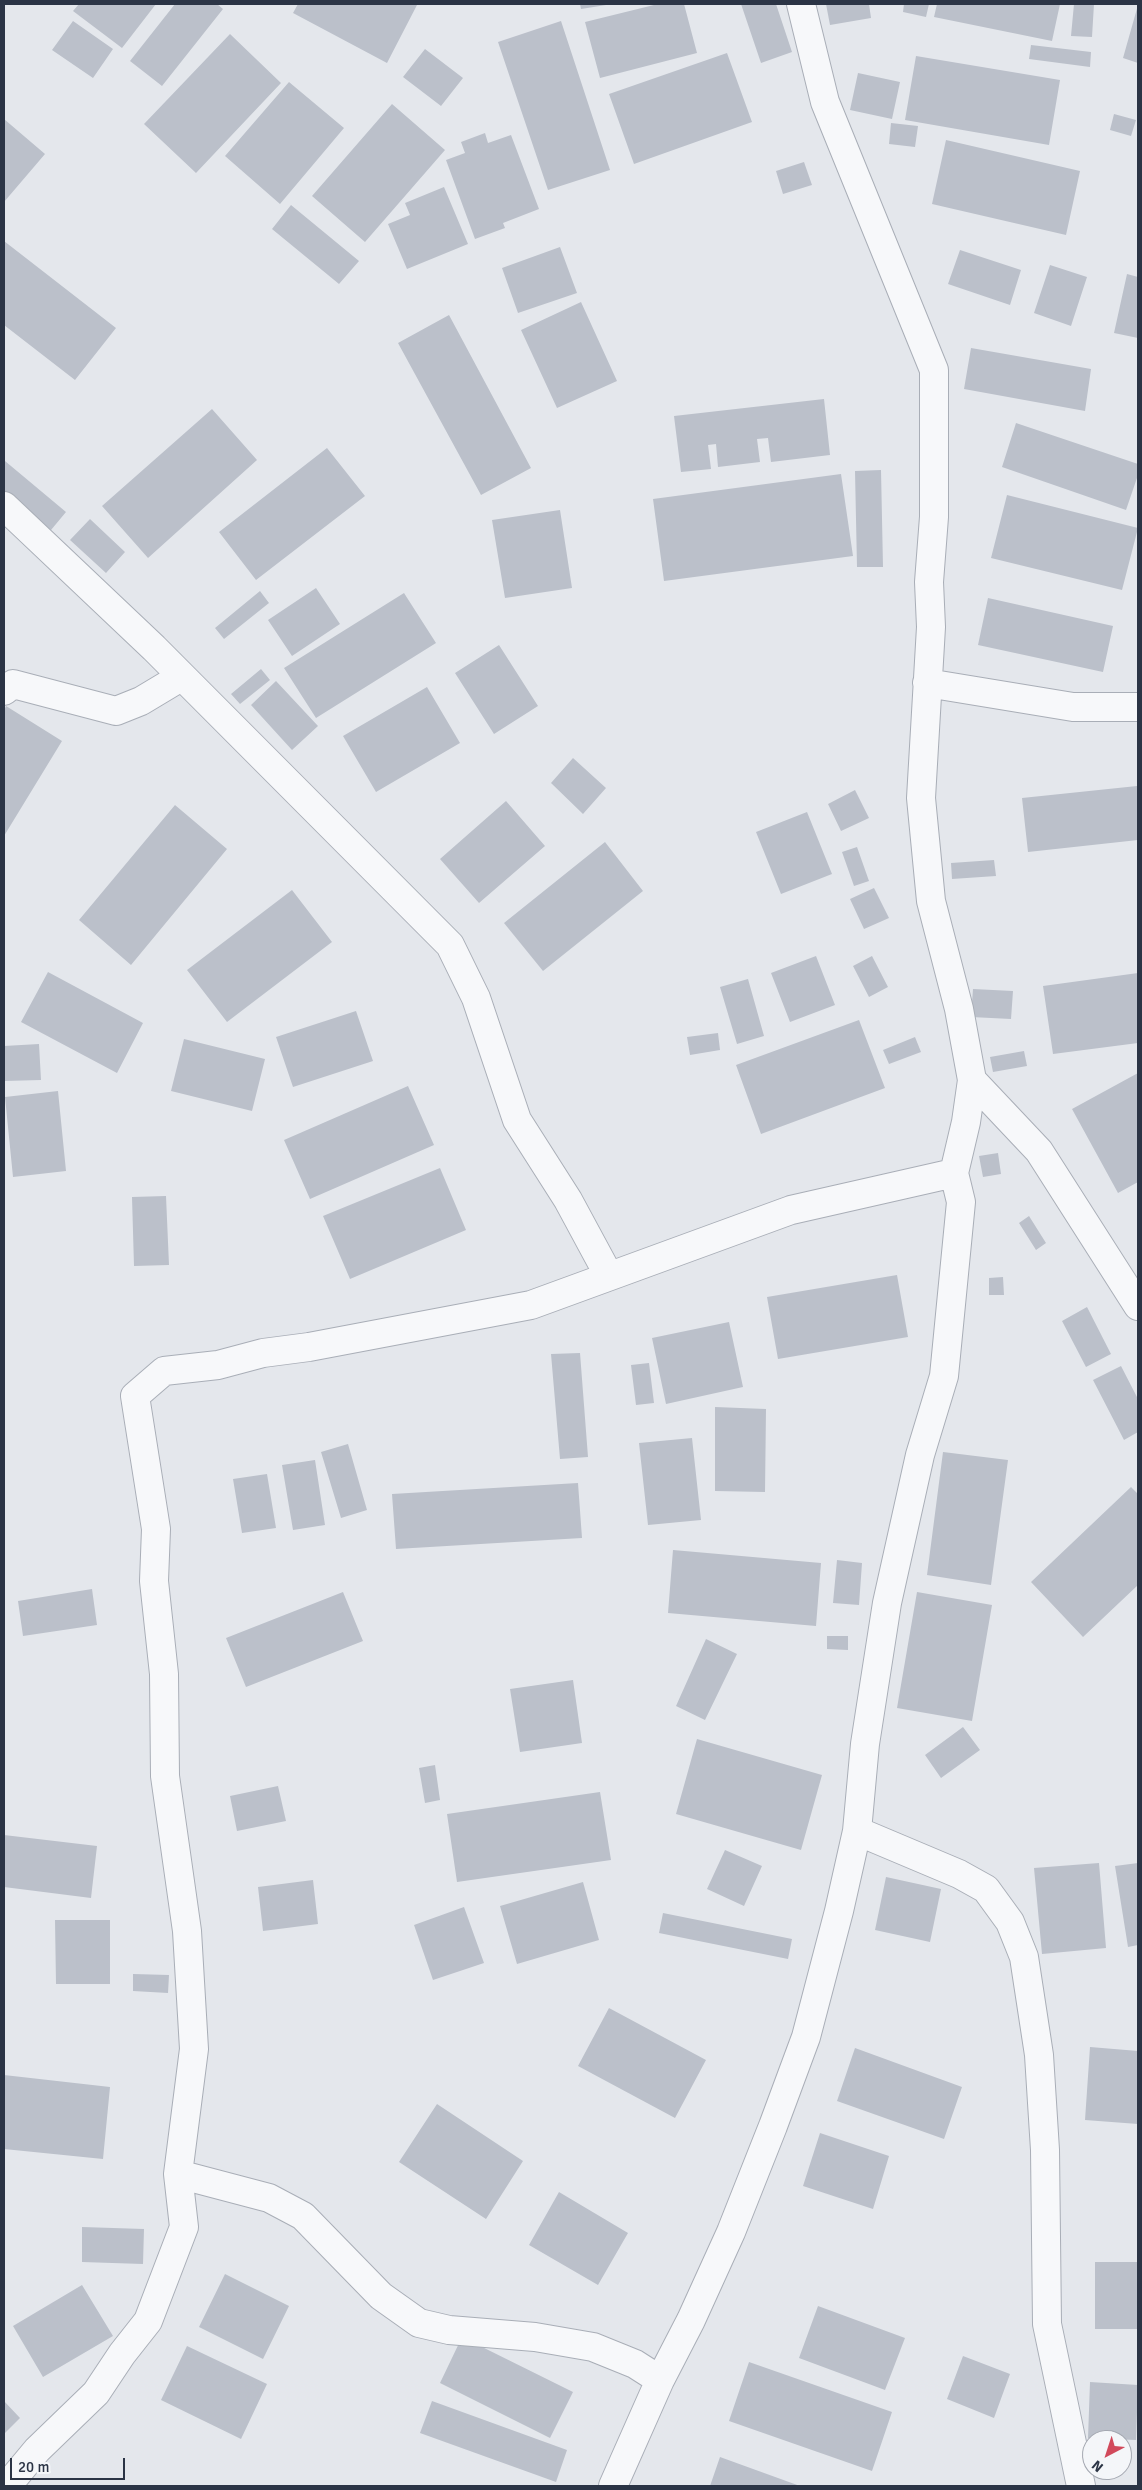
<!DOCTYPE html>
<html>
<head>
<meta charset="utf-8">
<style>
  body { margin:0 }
  #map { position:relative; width:1142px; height:2490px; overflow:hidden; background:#e4e7ec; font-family:Signika,sans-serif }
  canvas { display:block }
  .frame { position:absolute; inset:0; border:5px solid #2b3445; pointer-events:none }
  .north { position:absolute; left:1082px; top:2430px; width:50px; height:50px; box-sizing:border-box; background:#f4f6f9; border:1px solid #a4a8b1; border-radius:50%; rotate:220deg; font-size:14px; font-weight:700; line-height:20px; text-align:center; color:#2b3445 }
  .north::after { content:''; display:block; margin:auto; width:18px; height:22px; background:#d1495b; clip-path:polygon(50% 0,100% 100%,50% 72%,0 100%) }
  .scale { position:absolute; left:10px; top:2458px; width:115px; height:22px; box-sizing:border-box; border:2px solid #2b3445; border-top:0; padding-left:6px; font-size:15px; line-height:18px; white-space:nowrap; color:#2b3445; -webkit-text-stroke:4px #f4f6f9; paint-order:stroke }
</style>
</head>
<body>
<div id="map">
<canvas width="1142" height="2490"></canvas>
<div class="frame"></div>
<div class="north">N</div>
<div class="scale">20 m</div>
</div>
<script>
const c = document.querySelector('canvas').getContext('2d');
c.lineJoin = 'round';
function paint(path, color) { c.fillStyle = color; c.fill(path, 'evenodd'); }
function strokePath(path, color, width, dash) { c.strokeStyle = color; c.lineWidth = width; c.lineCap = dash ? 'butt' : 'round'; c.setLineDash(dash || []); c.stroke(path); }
const building = new Path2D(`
  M79,4H156L122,48L73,11Z
  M175,4H217L223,9L162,86L130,61Z
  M298,4H415L417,5L387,63L293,13Z
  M580,4H606V5L581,9Z
  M658,4H684L697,53L600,78L585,22Z
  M741,4H776L792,52L761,63Z
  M826,4H869L871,18L830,25Z
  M904,4H929L926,17L903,12Z
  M937,4H1060L1052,41L934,17Z
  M1074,4H1094L1092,37L1071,36Z
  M1138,5V63L1123,58Z
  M73,21L113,49L93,78L52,50Z
  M561,21L610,170L548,190L498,42Z
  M230,34L281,83L196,173L144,124Z
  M1031,45L1091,52L1090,67L1029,59Z
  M425,49L463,78L441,106L403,77Z
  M727,53L752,122L634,164L609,94Z
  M916,56L1060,80L1049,145L905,120Z
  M858,73L900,82L892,119L850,110Z
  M289,82L344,128L280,204L225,156Z
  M392,104L445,150L365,242L312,196Z
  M1114,114L1136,120L1131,136L1110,130Z
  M4,119L45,154L4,202Z
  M891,123L918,126L915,147L889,144Z
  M485,133L488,143L511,135L539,209L503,223L505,228L475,239L446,160L465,153L461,142Z
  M946,140L1080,171L1066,235L932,204Z
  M804,162L812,185L783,194L776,171Z
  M444,187L468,244L407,269L388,224L410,215L405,203Z
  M291,205L359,261L339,284L272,229Z
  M4,241L116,328L75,380L4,325Z
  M560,247L577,293L518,313L502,268Z
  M960,250L1021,270L1010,305L948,284Z
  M1050,265L1087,277L1071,326L1034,313Z
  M1127,274L1138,277V338L1114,333Z
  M581,302L617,381L557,408L521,330Z
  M449,315L531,468L481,495L398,343Z
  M971,348L1091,369L1085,411L964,389Z
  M824,399L830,455L771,462L768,438L757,439L760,462L718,467L716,444L708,445L711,469L681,472L674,416Z
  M212,409L257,460L148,558L102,506Z
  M1016,423L1138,464V475L1126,510L1002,467Z
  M327,448L365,496L256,580L219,532Z
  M5,461L66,512L51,530L4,491Z
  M881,470L883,567H857L855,471Z
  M841,474L853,556L664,581L653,499Z
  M1007,495L1138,528L1122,590L991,558Z
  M560,510L572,588L505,598L492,520Z
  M90,519L125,552L106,573L70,540Z
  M316,588L340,624L292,656L268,620Z
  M260,591L269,603L224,639L215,628Z
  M404,593L436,643L316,718L284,668Z
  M988,598L1113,626L1103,672L978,645Z
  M499,645L538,706L494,734L455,673Z
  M261,669L270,680L240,704L231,694Z
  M276,681L318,726L292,750L251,705Z
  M427,687L460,743L376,792L343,736Z
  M6,706L62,741L4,836V711Z
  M573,758L606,788L583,814L551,783Z
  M1137,786L1138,840L1028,852L1022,798Z
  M855,790L869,818L841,831L828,804Z
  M506,801L545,846L479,903L440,859Z
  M175,805L227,849L131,965L79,920Z
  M807,812L832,874L781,894L756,832Z
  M605,842L643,891L543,971L504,923Z
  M857,847L869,881L854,886L842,852Z
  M994,860L996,876L952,879L951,863Z
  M874,888L889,918L864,929L850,899Z
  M292,890L332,942L227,1022L187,970Z
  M816,956L835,1005L790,1022L771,973Z
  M872,956L888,987L869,997L853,966Z
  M48,972L143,1023L117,1073L21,1022Z
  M1138,973V1043L1053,1054L1043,986Z
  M748,979L764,1036L737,1044L720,987Z
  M973,989L1013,991L1011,1019L971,1017Z
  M356,1011L373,1061L293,1087L276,1037Z
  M859,1020L885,1088L761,1134L736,1065Z
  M718,1033L720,1050L690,1055L687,1037Z
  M915,1037L921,1052L889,1064L883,1050Z
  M184,1039L265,1059L252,1111L171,1091Z
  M39,1044L41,1080L4,1081V1046Z
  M1024,1051L1027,1066L993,1072L990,1057Z
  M1138,1073V1182L1118,1193L1072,1109Z
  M408,1086L434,1145L310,1199L284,1140Z
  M58,1091L66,1171L13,1177L5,1097Z
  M998,1153L1001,1174L983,1177L979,1156Z
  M440,1168L466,1230L350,1279L323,1216Z
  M166,1196L169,1265L134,1266L132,1197Z
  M1029,1216L1046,1243L1036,1250L1019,1223Z
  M897,1275L908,1337L778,1359L767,1297Z
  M1003,1277L1004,1295H989V1278Z
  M1087,1307L1111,1354L1086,1367L1062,1321Z
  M729,1322L743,1387L666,1404L652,1338Z
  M580,1353L588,1457L560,1459L551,1354Z
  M649,1363L654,1403L636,1405L631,1365Z
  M1121,1366L1138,1399V1432L1124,1440L1093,1380Z
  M715,1407L766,1409L765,1492L715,1491Z
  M692,1438L701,1520L648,1525L639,1443Z
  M348,1444L367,1510L341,1518L321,1452Z
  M943,1452L1008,1460L991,1585L927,1575Z
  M315,1460L325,1525L293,1530L282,1465Z
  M267,1474L276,1528L242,1533L233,1479Z
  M578,1483L582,1538L396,1549L392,1494Z
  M1131,1487L1138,1494V1585L1083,1637L1031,1582Z
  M673,1550L821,1563L816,1626L668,1613Z
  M837,1560L862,1563L859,1605L833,1603Z
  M92,1589L97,1625L23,1636L18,1601Z
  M343,1592L363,1641L246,1687L226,1638Z
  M917,1592L992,1605L972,1721L897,1708Z
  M827,1636H848V1650L827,1649Z
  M706,1639L737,1654L705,1720L676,1706Z
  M573,1680L582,1743L520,1752L510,1689Z
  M963,1727L980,1750L941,1778L925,1755Z
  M697,1739L822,1775L801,1850L676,1814Z
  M435,1765L440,1800L425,1803L419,1768Z
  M278,1786L286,1821L237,1831L230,1796Z
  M600,1792L611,1860L457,1882L447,1814Z
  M4,1835L97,1846L91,1898L4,1887Z
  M725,1850L762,1866L744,1906L707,1889Z
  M1099,1863L1106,1948L1042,1954L1034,1868Z
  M1138,1863V1945L1128,1947L1115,1866Z
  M886,1877L941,1889L930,1942L875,1930Z
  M313,1880L318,1924L263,1931L258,1887Z
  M583,1882L599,1940L517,1964L500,1906Z
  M464,1907L484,1963L433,1980L414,1925Z
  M663,1913L792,1939L788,1959L659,1933Z
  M55,1920H110V1984H56Z
  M133,1974L169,1975L168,1993L133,1991Z
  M609,2008L706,2060L675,2118L578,2066Z
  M1090,2047L1138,2051V2124L1085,2120Z
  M855,2048L962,2087L944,2139L837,2101Z
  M4,2075L110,2087L103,2159L4,2149Z
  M437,2104L523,2161L486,2219L399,2162Z
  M820,2133L889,2156L873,2209L803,2186Z
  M559,2192L628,2233L598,2285L529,2245Z
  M82,2227L144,2229L143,2264L82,2262Z
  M1095,2262H1138V2329H1095Z
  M225,2274L289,2306L263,2359L199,2327Z
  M82,2285L113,2336L43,2377L13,2326Z
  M818,2306L905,2338L885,2390L799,2358Z
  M462,2337L573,2392L550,2438L440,2383Z
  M187,2346L267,2384L241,2439L161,2400Z
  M963,2356L1010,2374L994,2418L947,2399Z
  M749,2362L892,2412L872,2471L729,2421Z
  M1090,2382L1138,2385L1136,2440L1088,2438Z
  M4,2401L20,2418L4,2434Z
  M432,2401L567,2450L556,2482L420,2433Z
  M720,2457L800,2486H710Z`);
const minor = new Path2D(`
  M4,506L154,648L450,945L476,998L517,1120L568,1200L609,1276
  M927,683L1073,707H1138
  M4,691L13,684L116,711L141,701L181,677
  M972,1080L1039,1151L1138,1306
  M857,1831L959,1874L986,1889L1010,1922L1024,1957L1039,2055L1045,2150L1047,2324L1081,2486
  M178,2174L269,2198L303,2216L381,2296L419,2323L449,2330L535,2337L593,2347L635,2364L660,2380
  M7,2486L37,2450L96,2393L122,2354L148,2321L184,2227L178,2174L194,2049L187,1931L165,1776L164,1674L154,1581L156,1529L135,1396L164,1371L218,1365L263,1353L309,1347L531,1305L791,1210L954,1173
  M613,2486L660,2380L691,2320L731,2232L773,2126L806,2037L839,1911L857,1831L865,1744L887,1603L920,1455L944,1376L961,1202L954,1173L966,1122L972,1080L959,1009L931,901L921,798L931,627L929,582L934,517V370L825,102L801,4`);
paint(building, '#bbc0ca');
strokePath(minor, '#a9aeb7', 30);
strokePath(minor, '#f7f8fa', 28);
</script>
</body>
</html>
